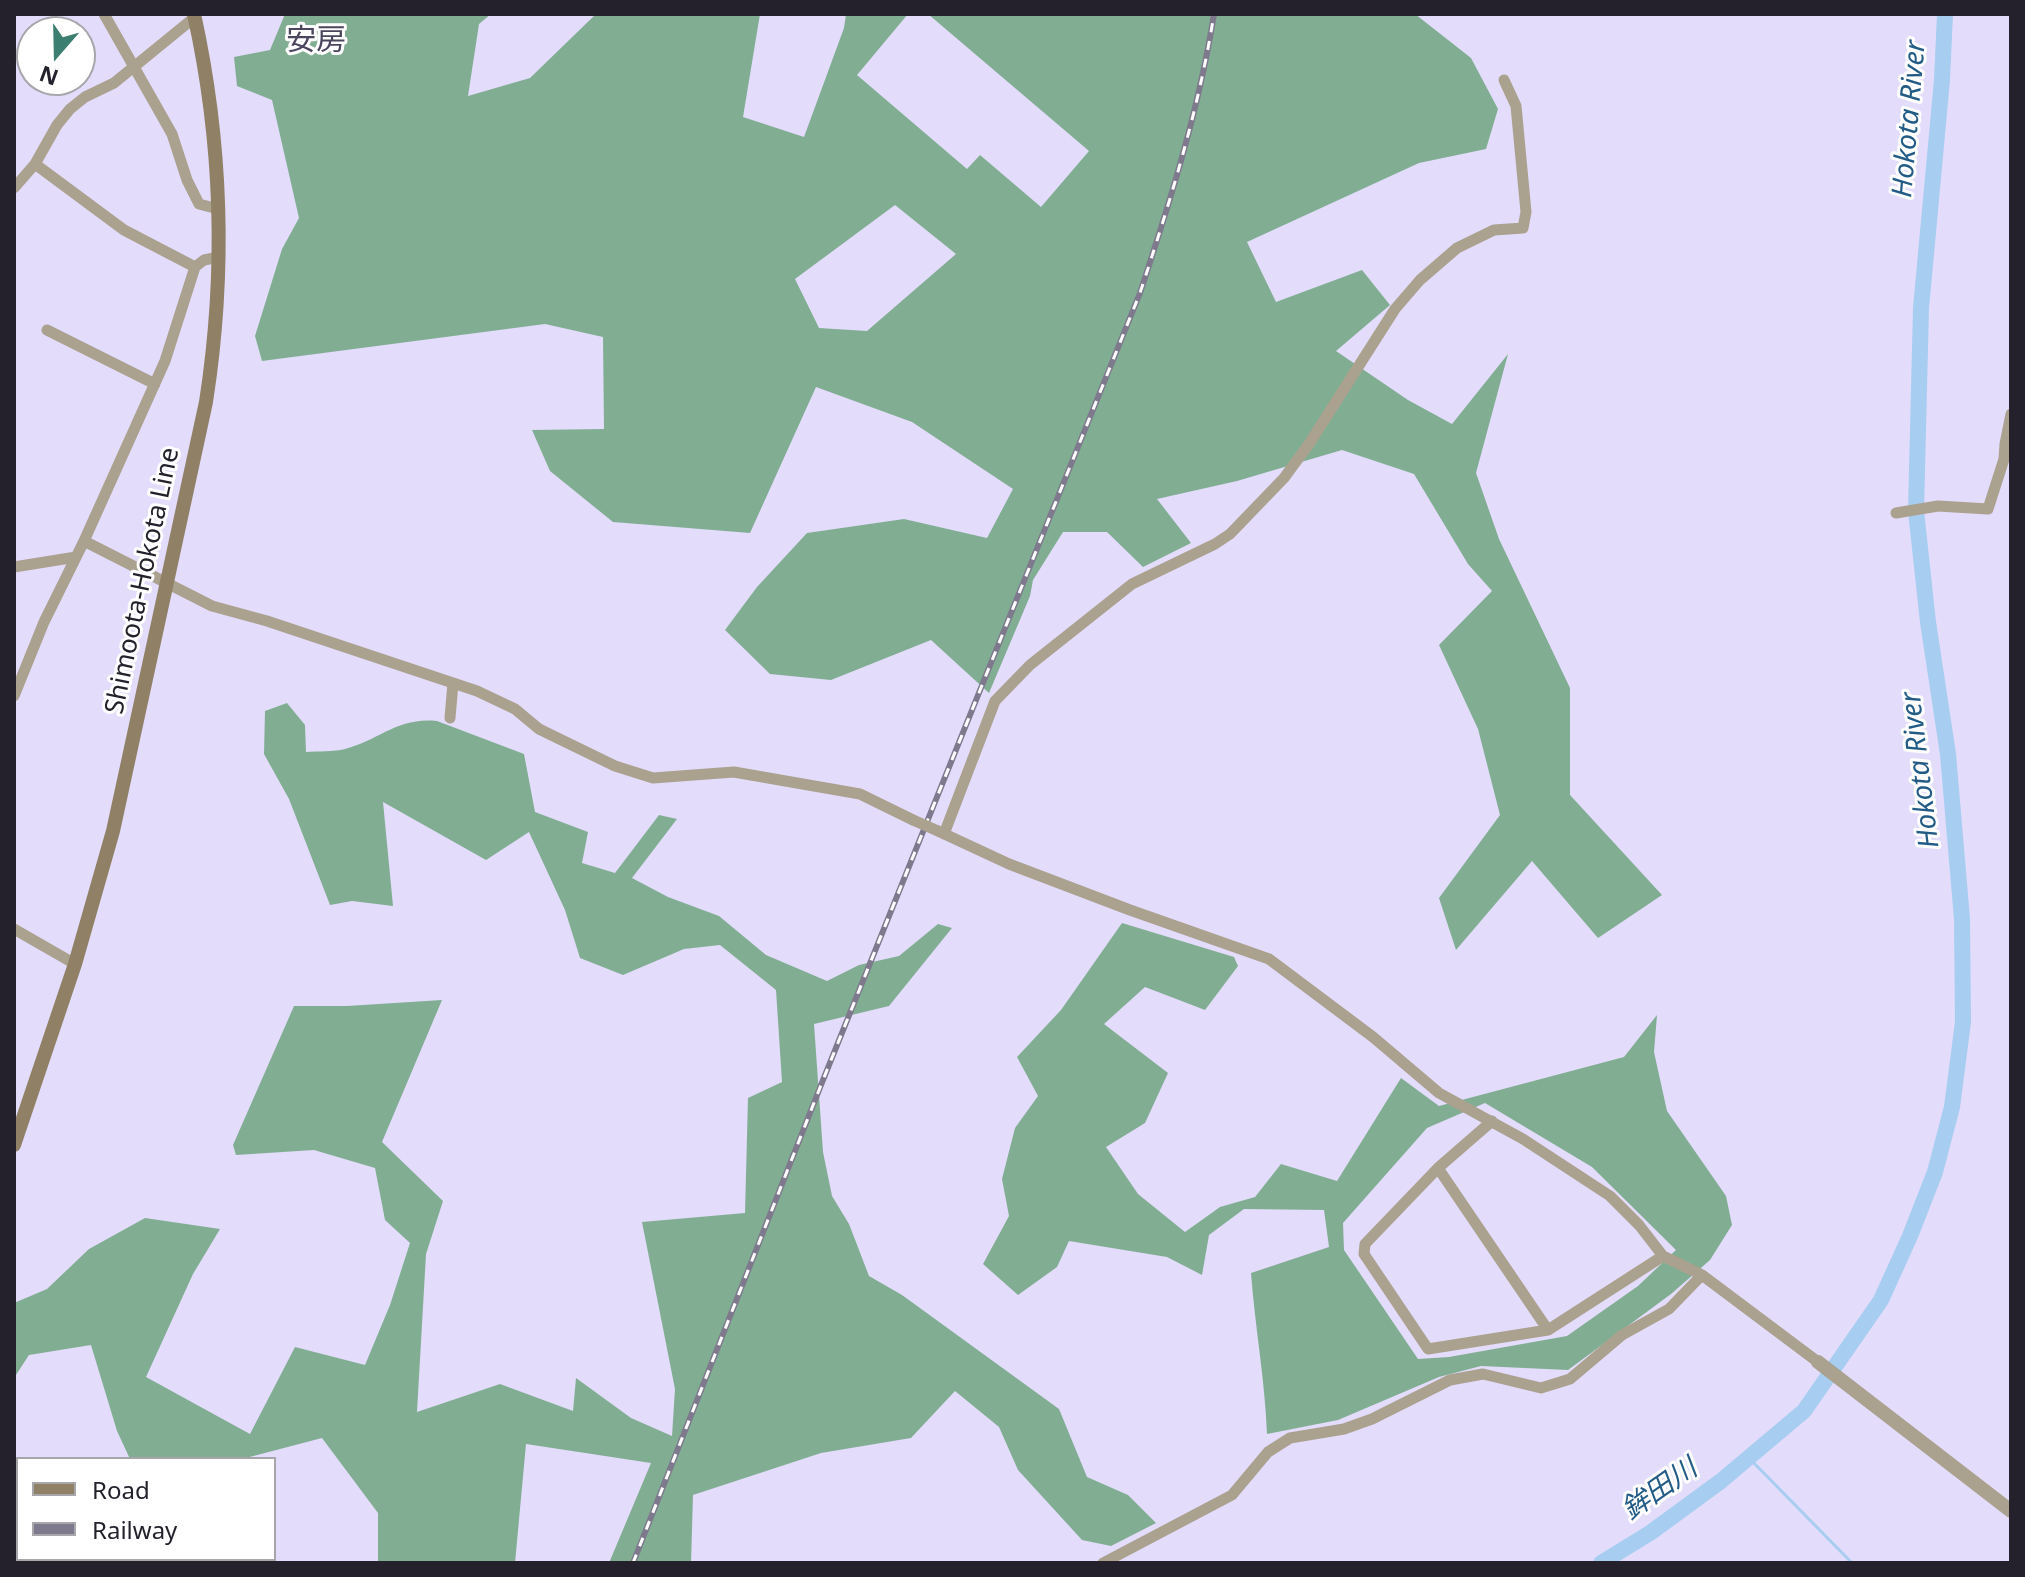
<!DOCTYPE html>
<html>
<head>
<meta charset="utf-8">
<style>
  body { margin:0 }
  #map { position:relative; width:2025px; height:1577px; overflow:hidden; background:#e3dcfb; font-family:"Noto Sans",sans-serif }
  canvas { display:block }
  .frame { position:absolute; inset:0; border:16px solid #24212c; pointer-events:none }
  .legend { position:absolute; left:16px; top:1457px; width:260px; height:104px; box-sizing:border-box; background:#fff; border:2px solid #a7a6ab; margin:0; padding:10px 14px; list-style:none; font-size:24px; color:#24212c }
  .legend li { display:flex; align-items:center; gap:16px; height:40px }
  .legend b { width:40px; border:2px solid #a7a6ab }
  .north { position:absolute; left:16px; top:16px; width:80px; height:80px; box-sizing:border-box; background:#fff; border:2px solid #a7a6ab; border-radius:50%; rotate:200deg; font-size:22px; font-weight:700; line-height:32px; text-align:center; color:#24212c }
  .north::after { content:''; display:block; margin:auto; width:28px; height:36px; background:#3c7f71; clip-path:polygon(50% 0,100% 100%,50% 72%,0 100%) }
</style>
</head>
<body>
<div id="map">
<canvas width="2025" height="1577"></canvas>
<div class="frame"></div>
<ul class="legend">
<li><b style="height:10px;background:#908166"></b>Road</li>
<li><b style="height:10px;background:#7e798d"></b>Railway</li>
</ul>
<div class="north">N</div>
</div>
<script>
const c = document.querySelector('canvas').getContext('2d');
c.lineJoin = 'round';
function paint(path, color) { c.fillStyle = color; c.fill(path, 'evenodd'); }
function strokePath(path, color, width, dash) { c.strokeStyle = color; c.lineWidth = width; c.lineCap = dash ? 'butt' : 'round'; c.setLineDash(dash || []); c.stroke(path); }
function drawText(font, color, halo, rows, align = 'center') {
  c.font = font + ' "Noto Sans","Noto Sans JP",sans-serif'; c.lineWidth = 6; c.setLineDash([]); c.textBaseline = 'middle'; c.strokeStyle = halo; c.fillStyle = color; for (const [text, x, y, turn = 0] of rows) {
    c.save(); c.translate(x, y); c.rotate((+turn || 0) * Math.PI / 180); c.textAlign = isNaN(turn) ? turn : align; if (halo) c.strokeText(text, 0, 0); c.fillText(text, 0, 0); c.restore();
  }
}
const forest = new Path2D(`
  M285,14H491L479,24L468,96L530,78L596,14H760L743,117L804,137L844,28L846,14H908L857,75L967,169L980,155L1041,207L1089,151L928,14H1415L1471,58L1498,109L1486,149L1419,163L1247,242L1276,302L1362,270L1390,305L1336,351L1408,400L1452,424L1508,354L1476,473L1499,539L1570,688V795L1662,895L1598,938L1532,861L1456,950L1439,898L1500,815L1478,729L1439,645L1492,591L1468,564L1414,474L1342,450L1237,481L1157,499L1191,543L1143,567L1107,532H1063L1033,580L1030,596L989,693L931,640L831,680L770,674L725,630L757,587L807,533L904,519L987,538L1013,489L912,422L816,387L750,533L613,522L550,471L532,430L604,429L603,337L545,324L262,361L255,336L282,249L299,218L272,100L237,86L234,57L270,50ZM895,205L956,254L867,331L819,328L795,279Z
  M287,703L305,725L306,752C319,751 333,752 345,749C380,740 397,717 437,721L524,754L535,812L588,832L582,863L615,873L659,815L677,819L632,878L668,897L719,916L766,955L827,981L859,965L899,956L938,924L952,928L889,1006L814,1024L823,1152L832,1196L849,1224L869,1276L902,1295L1059,1409L1087,1477L1128,1495L1156,1523L1111,1546L1082,1540L1018,1470L999,1427L955,1391L911,1438L821,1453L693,1495L691,1563H609L651,1463L526,1444L515,1563H378V1513L322,1438L242,1459H130L117,1431L91,1345L29,1355L14,1378V1303L47,1289L89,1249L145,1218L220,1229L193,1274L146,1377L250,1434L295,1347L365,1365L390,1305L410,1243L385,1220L375,1168L314,1150L236,1155L233,1145L294,1006H347L442,1000L382,1142L443,1201L426,1254L417,1412L500,1384L573,1411L576,1378L631,1418L672,1436L675,1389L642,1222L745,1213L748,1098L782,1082L776,990L720,945L684,949L623,975L580,958L565,910L529,832L486,860L383,802L393,906L352,901L330,905L289,799L264,754L265,711Z
  M1122,923L1234,957L1238,966L1205,1010L1145,987L1104,1024L1168,1073L1145,1123L1106,1147L1138,1194L1185,1232L1220,1207L1255,1197L1281,1164L1337,1181L1401,1078L1439,1106L1624,1057L1657,1015L1654,1052L1667,1111L1726,1196L1732,1225L1710,1260L1671,1294L1568,1370L1481,1366L1439,1377L1338,1420L1267,1434C1265,1380 1255,1327 1251,1273L1329,1247L1324,1210L1244,1209L1209,1235L1202,1275L1167,1257L1069,1241L1057,1267L1018,1295L983,1264L1009,1216L1002,1179L1015,1128L1038,1096L1017,1057L1061,1010ZM1485,1103L1592,1167L1676,1250L1638,1286L1567,1336L1449,1357L1418,1359L1344,1250L1343,1223L1427,1128Z`);
const stream = new Path2D(`
  M1750,1459L1852,1563`);
const river = new Path2D(`
  M1601,1563L1650,1533L1721,1481L1804,1411L1881,1300L1910,1236L1935,1172L1952,1107L1963,1022L1962,919L1948,754L1928,622L1916,511L1921,308L1942,80L1945,14`);
const minor = new Path2D(`
  M104,14L172,134L187,180L199,204L218,209
  M35,164L124,230L195,267
  M14,188L35,164L57,125L70,109L85,97L114,83L195,17
  M47,330L155,384
  M1896,513L1938,506L1988,509L2004,459L2005,444L2011,414
  M84,541L212,606L267,621L477,691L515,709L539,729L615,766L653,778L734,772L860,794L913,820
  M14,567L76,557
  M14,696L44,622L84,541L165,361L195,267L204,260L219,257
  M450,718L453,683
  M938,831L1009,864L1130,910L1269,959L1373,1037L1439,1093L1523,1139L1610,1196L1639,1225L1663,1256L1702,1275L1818,1362
  M944,834L995,701L1030,665L1132,584L1215,544L1230,534L1284,478L1309,444L1395,309L1420,280L1457,248L1494,230L1523,228L1526,212L1516,106L1504,80
  M14,929L75,964
  M1492,1121L1438,1168L1365,1244L1364,1254L1428,1349L1548,1330L1663,1256
  M1438,1168L1548,1330
  M14,1488L18,1492
  M84,1559L88,1563
  M1103,1563L1232,1495L1268,1452L1290,1438L1344,1429L1372,1419L1450,1380L1483,1374L1541,1388L1570,1379L1622,1335L1669,1309L1702,1275`);
const tertiary = new Path2D(`
  M1818,1362L2011,1511`);
const secondary = new Path2D(`
  M14,1145L75,964L113,831L206,402C226,273 222,141 194,14
  M14,1529L18,1544
  M22,1559L23,1563`);
const rail = new Path2D(`
  M633,1563L821,1085L1140,293C1170,202 1199,109 1214,14`);
const minorBridge = new Path2D(`
  M913,820L938,831`);
const streetNames = [
  ["Shimoota-Hokota Line",143,581,-78]
];
const waterNames = [
  ["Hokota River",1910,119,-85],
  ["Hokota River",1921,770,-97],
  ["鉾田川",1660,1490,-35]
];
const quarterNames = [
  ["安房",316,41]
];
paint(forest, '#81ae93');
strokePath(stream, '#a7cdf0', 3);
strokePath(river, '#a7cdf0', 16);
strokePath(minor, '#aaa18e', 11);
strokePath(tertiary, '#aaa18e', 14);
strokePath(secondary, '#908166', 14);
strokePath(rail, '#7e798d', 6);
strokePath(rail, '#fff', 3, [9]);
strokePath(minorBridge, '#aaa18e', 11);
drawText('26px', '#24212c', '#fff', streetNames);
drawText('italic 28px', '#235b87', '#fff', waterNames);
drawText('30px', '#4b455e', '#fff', quarterNames);
</script>
</body>
</html>
